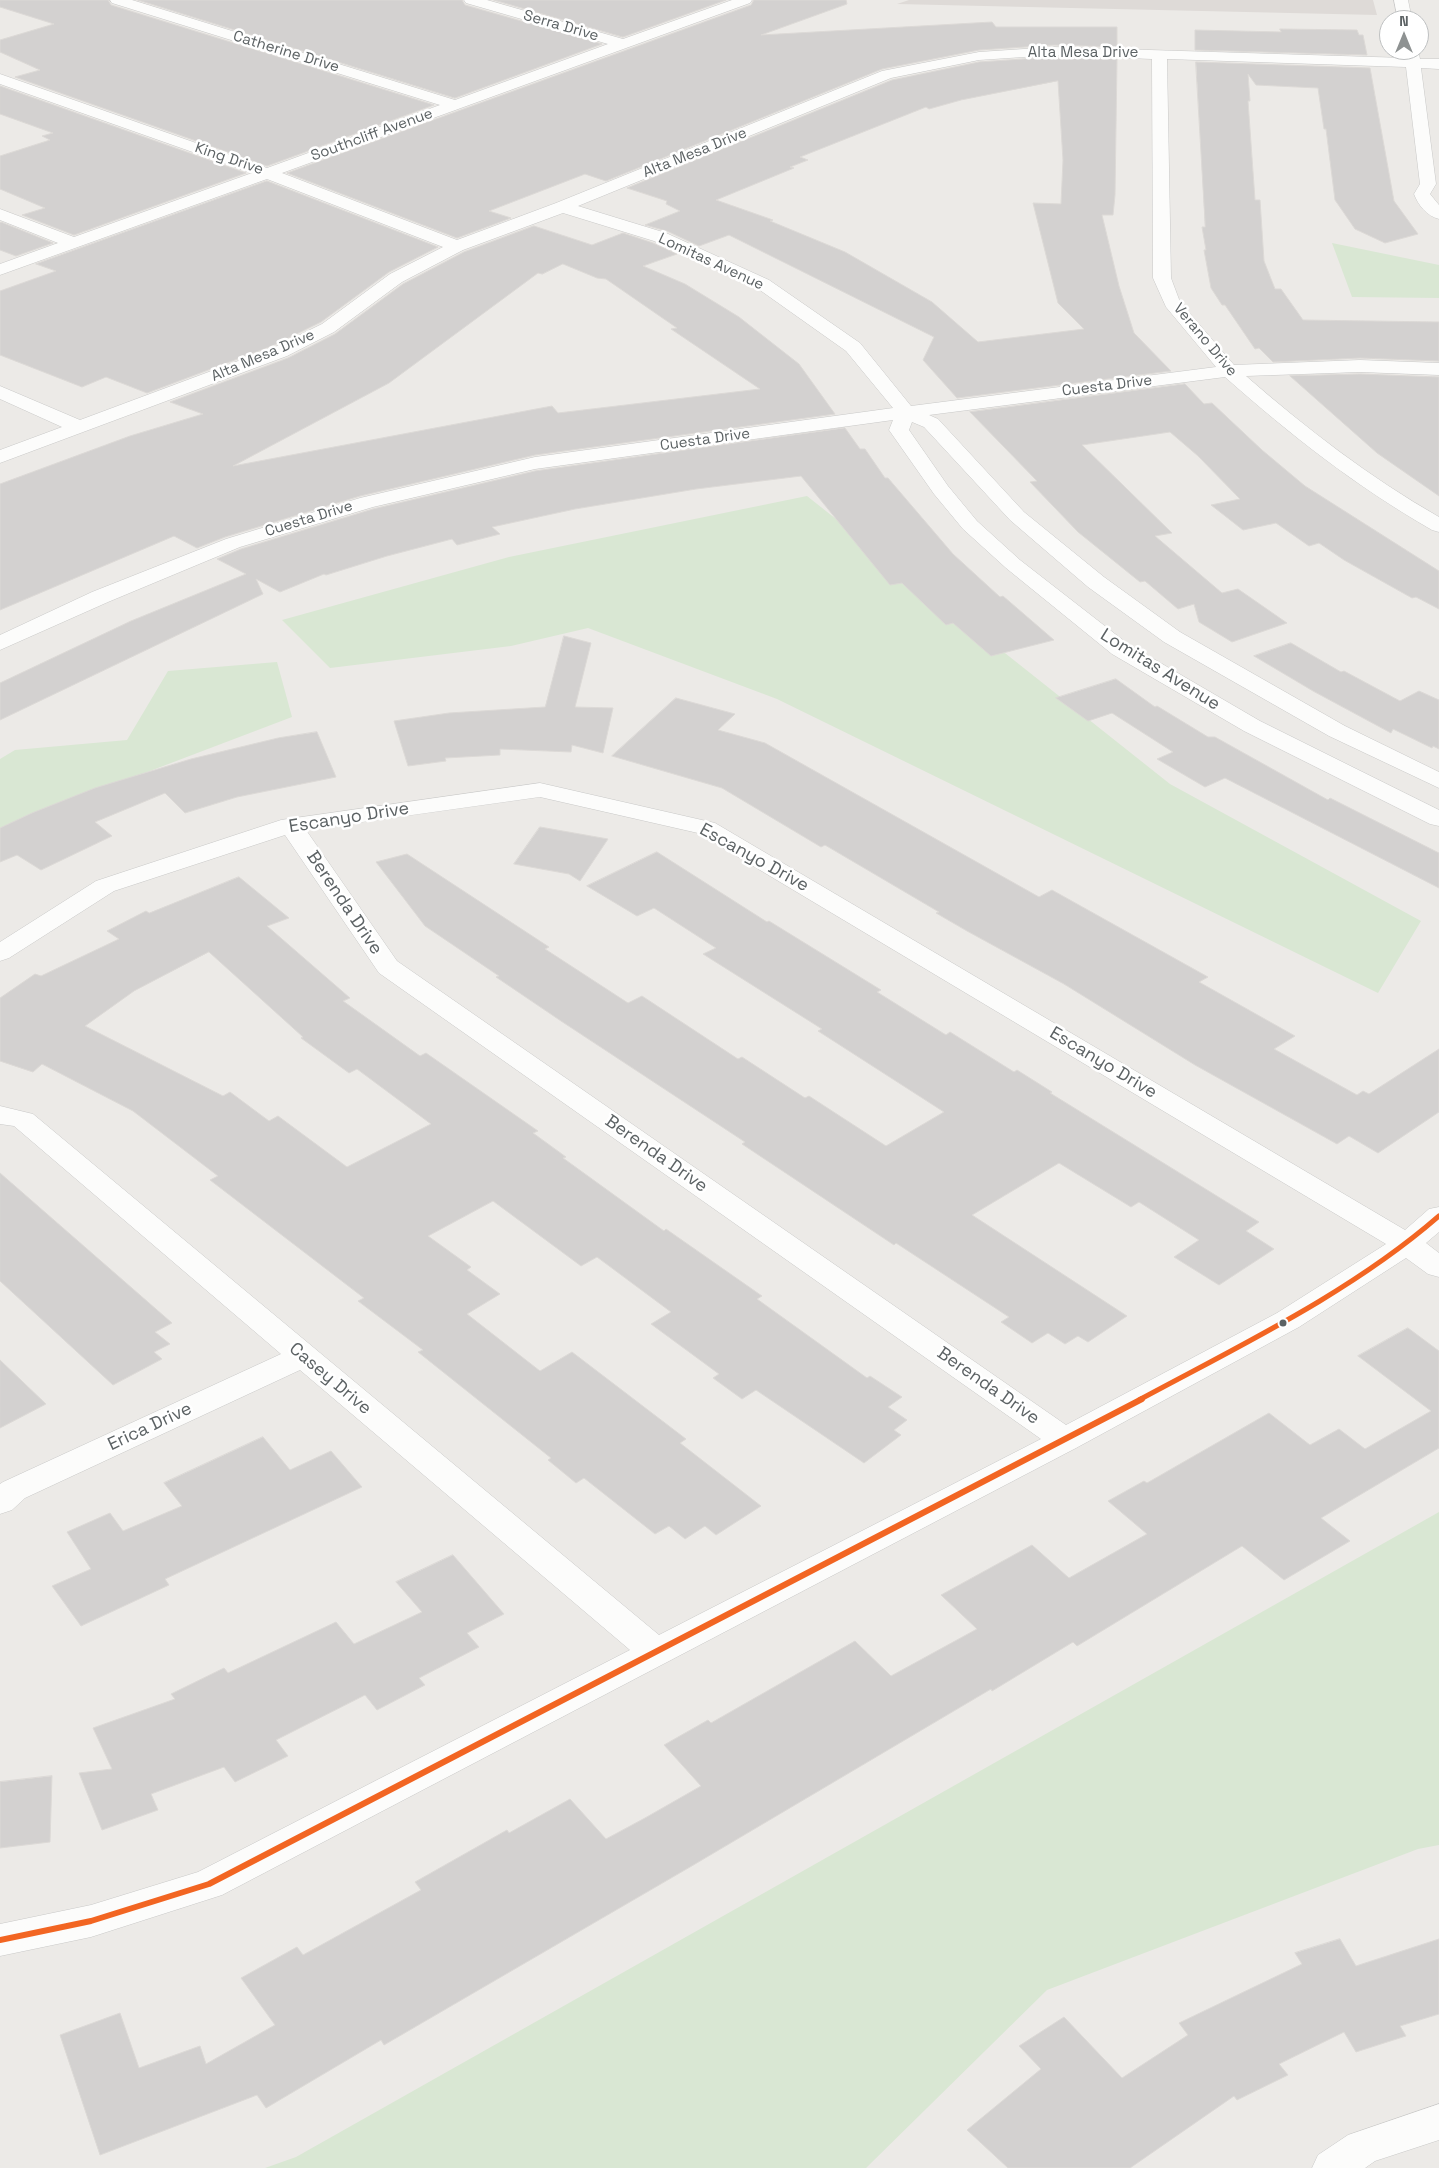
<!DOCTYPE html>
<html>
<head>
<meta charset="utf-8">
<style>
  body { margin:0 }
  #map { position:relative; width:1439px; height:2168px; overflow:hidden; background:#eceae7; font-family:"Space Grotesk",sans-serif }
  canvas { display:block }
  .north { position:absolute; left:1379px; top:10px; width:50px; height:50px; box-sizing:border-box; background:#fff; border:1px solid #bec0c1; border-radius:50%; rotate:0deg; font-size:14px; font-weight:700; line-height:20px; text-align:center; color:#5c6264 }
  .north::after { content:''; display:block; margin:auto; width:18px; height:22px; background:#8e9292; clip-path:polygon(50% 0,100% 100%,50% 72%,0 100%) }
</style>
</head>
<body>
<div id="map">
<canvas width="1439" height="2168"></canvas>
<div class="north">N</div>
</div>
<script>
const c = document.querySelector('canvas').getContext('2d');
c.lineJoin = 'round';
function paint(path, color) { c.fillStyle = color; c.fill(path, 'evenodd'); }
function strokePath(path, color, width, dash) { c.strokeStyle = color; c.lineWidth = width; c.lineCap = dash ? 'butt' : 'round'; c.setLineDash(dash || []); c.stroke(path); }
function drawText(font, color, halo, rows, align = 'center') {
  c.font = font + ' "Space Grotesk",sans-serif'; c.lineWidth = 5; c.setLineDash([]); c.textBaseline = 'middle'; c.strokeStyle = halo; c.fillStyle = color; for (const [text, x, y, turn = 0] of rows) {
    c.save(); c.translate(x, y); c.rotate((+turn || 0) * Math.PI / 180); c.textAlign = isNaN(turn) ? turn : align; if (halo) c.strokeText(text, 0, 0); c.fillText(text, 0, 0); c.restore();
  }
}
const education = new Path2D(`
  M909,0H1373L1377,15L897,4Z`);
const green = new Path2D(`
  M1332,243L1439,265V298L1352,297Z
  M807,496L1170,784L1421,921L1378,993L777,699L588,628L511,646L330,668L282,620L509,557Z
  M277,662L292,717L0,828V759L15,750L127,740L168,671Z
  M1439,1512V1845L1418,1849L1047,1990L866,2168H265L296,2157Z`);
const building = new Path2D(`
  M0,0H108L111,5L434,105L267,166L15,77L40,70L0,52V40L54,24L0,7Z
  M138,0H462L465,5L602,44L455,98Z
  M494,0H726L623,37Z
  M754,0H846L847,4L761,35L992,22L996,27H1117V47L1054,45L979,50L882,69L606,181L585,174L489,211L511,218L457,238L287,173L751,5Z
  M1280,29L1357,30L1359,35H1363L1367,55L1195,50V30L1281,32Z
  M1054,57L1117,59L1115,195L1113,215H1102L1119,286L1134,333L1171,371L957,398L923,360L934,337L729,235L699,246L667,231L645,225L680,211L666,204L667,201L627,188L892,80L979,62ZM1058,81L1063,160L1061,204L1033,203L1058,303L1084,329L978,342L932,302L845,252L770,221L773,220L716,200L794,168L790,167L808,160L800,157L926,107L929,109L961,100Z
  M1196,62L1370,68L1394,201L1418,234L1385,243L1355,229L1335,200L1326,129H1324L1318,88L1256,85L1248,74L1250,101H1248L1255,200H1260L1264,261L1275,289H1281L1303,320L1439,322V361L1360,358L1273,362L1259,348L1255,349L1225,305H1222L1211,288L1204,250H1206L1202,227H1205Z
  M0,86L246,173L74,235L22,215L45,208L0,189V156L50,140L42,136L53,133L0,114Z
  M267,181L438,247L389,272L321,322L272,346L147,393L106,377L82,387L0,355V291L56,271L36,264Z
  M0,223L1,222L53,243L16,256L0,250Z
  M534,226L592,245L623,233L653,243L677,254L643,266L685,284L739,317L799,364L835,414L535,455L360,496L225,537L197,548L174,536L0,610V484L130,436L203,414L170,402L288,358L335,334L403,284L464,252ZM563,264L597,278L606,279L677,328L671,329L760,389L558,413L552,406L233,466L389,383L538,273L542,274Z
  M1360,374L1439,377V496L1377,453L1290,376Z
  M1185,384L1204,404L1212,403L1262,450L1305,486L1439,571V609L1416,597L1412,598L1344,560L1319,543L1309,546L1276,523L1243,530L1211,505L1240,499L1198,456L1170,432L1082,445L1172,533L1155,536L1222,593L1238,589L1287,623L1232,642L1199,622L1194,604L1178,609L1145,581L1140,582L1078,532L1030,482L1037,481L970,412Z
  M845,428L860,449H865L885,478H888L953,554L1000,597L1003,596L1054,640L991,656L953,623L946,625L902,583L890,585L801,476L696,489L575,509L492,527L500,534L457,545L452,539L387,556L326,575L324,574L280,592L256,579L263,594L0,720V683L131,621L246,574L217,559L241,549L373,509L535,471Z
  M564,636L591,643L575,707L613,708L603,753L572,745L571,752L500,749V755L445,758L446,761L408,766L394,721L449,713L545,707Z
  M1291,643L1341,672L1344,671L1400,701L1419,691L1439,700V749L1433,746L1432,748L1393,729L1391,733L1313,691L1254,656Z
  M1116,679L1155,707L1157,706L1208,737H1215L1328,800L1330,798L1439,853V888L1225,778L1205,787L1157,759L1173,752L1112,713L1088,721L1056,698Z
  M676,698L735,714L718,730L765,743L1039,897L1052,890L1208,977L1199,982L1295,1036L1274,1049L1357,1095L1363,1091L1369,1094L1439,1049V1112L1378,1153L1349,1136L1337,1144L1195,1065L1064,984L967,931L936,913L939,912L825,845L821,847L722,788L612,756Z
  M317,732L336,777L237,797L185,813L165,793L95,822L112,836L41,870L17,855L0,862V828L32,813L95,788L191,759L278,738Z
  M540,827L608,839L580,881L569,874L514,864Z
  M657,852L767,922L769,921L881,990L877,992L946,1035L950,1032L1014,1072L1017,1070L1052,1092L1050,1093L1259,1222L1246,1231L1274,1249L1219,1285L1174,1257L1199,1240L1139,1202L1131,1207L1059,1163L972,1215L1127,1316L1088,1342L1078,1336L1065,1344L1048,1333L1032,1343L1001,1322L1009,1317L896,1243L894,1245L742,1144L745,1142L561,1021L496,977L499,976L425,926L376,862L407,854L549,947L545,949L628,1003L642,996L738,1059L742,1057L805,1098L809,1096L886,1146L944,1112L818,1031L822,1029L703,954L716,948L654,908L637,916L587,886Z
  M239,877L289,918L267,926L350,998L343,1001L420,1056L426,1053L538,1131L533,1133L566,1157L563,1158L664,1231L666,1229L762,1296L757,1299L867,1378L870,1376L902,1397L888,1407L907,1420L894,1430L901,1435L864,1463L756,1390L742,1399L713,1378L719,1374L651,1324L671,1312L597,1257L581,1266L493,1201L428,1236L471,1267L467,1270L500,1294L467,1314L540,1371L572,1352L686,1439L680,1443L761,1506L716,1535L705,1526L685,1539L669,1526L655,1534L584,1478L576,1483L548,1460L551,1458L418,1352L423,1350L358,1301L364,1298L210,1180L218,1176L133,1111L42,1064L33,1072L0,1061V998L35,974L41,976L119,939L107,931L146,911L149,913ZM209,952L303,1037L301,1038L349,1073L357,1069L431,1124L347,1167L278,1116L269,1121L230,1092L223,1096L85,1026L134,991Z
  M0,1173L172,1323L155,1332L170,1344L154,1352L162,1359L113,1385L0,1281Z
  M1408,1328L1439,1351V1448L1321,1518L1350,1541L1284,1580L1242,1546L1077,1646L1073,1642L992,1691L991,1689L690,1867L384,2045L381,2040L266,2108L257,2095L100,2155L60,2035L120,2013L139,2068L200,2046L206,2064L275,2025L241,1978L297,1947L303,1955L421,1890L415,1882L507,1830L509,1833L570,1799L606,1839L645,1818L701,1786L664,1745L708,1720L711,1723L855,1641L891,1676L977,1629L941,1595L1032,1545L1069,1578L1147,1534L1108,1501L1144,1481L1147,1483L1269,1413L1310,1445L1339,1429L1365,1449L1431,1411L1358,1356Z
  M0,1360L46,1404L0,1428Z
  M263,1437L290,1470L331,1451L362,1487L165,1579L169,1585L81,1626L52,1586L91,1569L67,1532L110,1513L123,1531L182,1506L164,1483Z
  M453,1555L504,1614L467,1633L479,1647L419,1678L425,1685L377,1710L365,1695L276,1740L288,1756L235,1782L224,1767L151,1794L158,1810L102,1830L79,1773L112,1769L93,1728L175,1699L171,1694L224,1668L228,1673L336,1622L354,1644L422,1612L396,1582Z
  M52,1776L50,1842L0,1848V1782Z
  M1340,1939L1356,1966L1439,1939V2014L1400,2026L1406,2036L1356,2052L1344,2032L1279,2064L1288,2075L1237,2100L1234,2096L1130,2168H1008L967,2130L1041,2069L1019,2046L1064,2017L1122,2078L1188,2035L1179,2023L1302,1964L1295,1953Z`);
const minor = new Path2D(`
  M110,0H132L455,100L608,44L466,3L464,0H487L623,39L732,0H752L750,3L282,173L457,240L556,203L882,71L979,52L1054,47L1405,58L1404,50H1418L1420,59H1439V69L1421,68L1436,184L1430,194L1439,205V219C1427,216 1418,205 1414,194L1420,184L1406,67L1167,59L1171,278L1180,302L1234,365L1360,360L1439,363V375L1360,372L1246,376C1307,429 1369,477 1439,517V532L1432,530C1354,485 1292,436 1225,377L929,415L938,419L1024,512L1104,577L1180,632L1345,726L1439,772V788L1329,736L1164,642L1088,587L1010,520L924,427L912,422L909,430L948,486L977,521L1020,560L1128,644L1260,721L1439,810V826L1430,824L1244,731L1112,654L1006,568L963,529L934,494L889,430L893,420L535,469L373,507L240,547L108,602L0,650V635L92,592L226,539L360,498L535,457L893,408L846,351L757,288L654,241L563,213L463,250L402,282L334,332L287,356L0,463V450L62,427L0,399V386L80,420L273,348L322,324L390,274L443,247L267,179L0,275V264L58,243L0,220V209L74,237L252,173L0,84V74L267,168L440,105L112,3ZM1054,55L1152,59L1153,278L1166,307L1216,367L911,406L860,343L769,280L666,233L578,206L891,78L979,60Z
  M1394,0H1408L1412,20H1398Z
  M540,783L715,823L1405,1230L1429,1209L1439,1207V1232L1426,1243L1439,1253V1277L1428,1274L1406,1258L1299,1327L1076,1448L222,1895L91,1937L0,1956V1924L91,1905L198,1872L630,1650L300,1370L25,1498L12,1510L0,1514V1484L3,1482L281,1354L14,1126L0,1124V1106L33,1114L659,1635L1041,1439L379,973L285,835L114,891L9,958L0,961V942L96,881L281,820ZM540,797L698,833L1386,1244L1277,1313L1066,1425L397,961L306,830Z
  M1439,2104V2140L1375,2161L1365,2168H1312L1318,2155L1348,2135Z`);
const bus1Far1 = new Path2D(`
  M1139,1400C1241,1345 1352,1292 1439,1216`);
const bus1 = new Path2D(`
  M0,1940L91,1921L209,1884L1142,1399`);
const markers = [
  [1283,1323,4.5,"#5c6264"]
];
const farStreetnames = [
  ["Serra Drive",561,26,16],
  ["Catherine Drive",286,52,17],
  ["Alta Mesa Drive",1083,53],
  ["Southcliff Avenue",372,135,-20],
  ["Alta Mesa Drive",695,153,-22],
  ["King Drive",229,159,19],
  ["Lomitas Avenue",711,262,25],
  ["Verano Drive",1205,340,50],
  ["Alta Mesa Drive",263,356,-23],
  ["Cuesta Drive",1107,386,-7],
  ["Cuesta Drive",705,440,-8],
  ["Cuesta Drive",309,519,-17]
];
const streetNames = [
  ["Lomitas Avenue",1160,670,32],
  ["Escanyo Drive",349,818,-9],
  ["Escanyo Drive",754,858,29],
  ["Berenda Drive",344,903,56],
  ["Escanyo Drive",1103,1063,31],
  ["Berenda Drive",656,1154,35],
  ["Casey Drive",330,1379,40],
  ["Berenda Drive",988,1386,35],
  ["Erica Drive",150,1427,-25]
];
paint(education, '#dedad7');
paint(green, '#d9e7d3');
paint(building, '#d3d1d0');
strokePath(building, '#dcd9d6', 1);
strokePath(minor, '#c8c8c7', 1);
paint(minor, '#fcfcfb');
strokePath(bus1Far1, '#f26522', 5);
strokePath(bus1, '#f26522', 6);
for (const [x, y, r, color] of markers) { const dot = new Path2D(); dot.arc(x, y, r, 0, 2 * Math.PI); c.fillStyle = color; c.fill(dot); strokePath(dot, '#fff', 2); }
drawText('15px', '#5c6264', '#fff', farStreetnames);
drawText('18px', '#5c6264', '#fff', streetNames);
</script>
</body>
</html>
